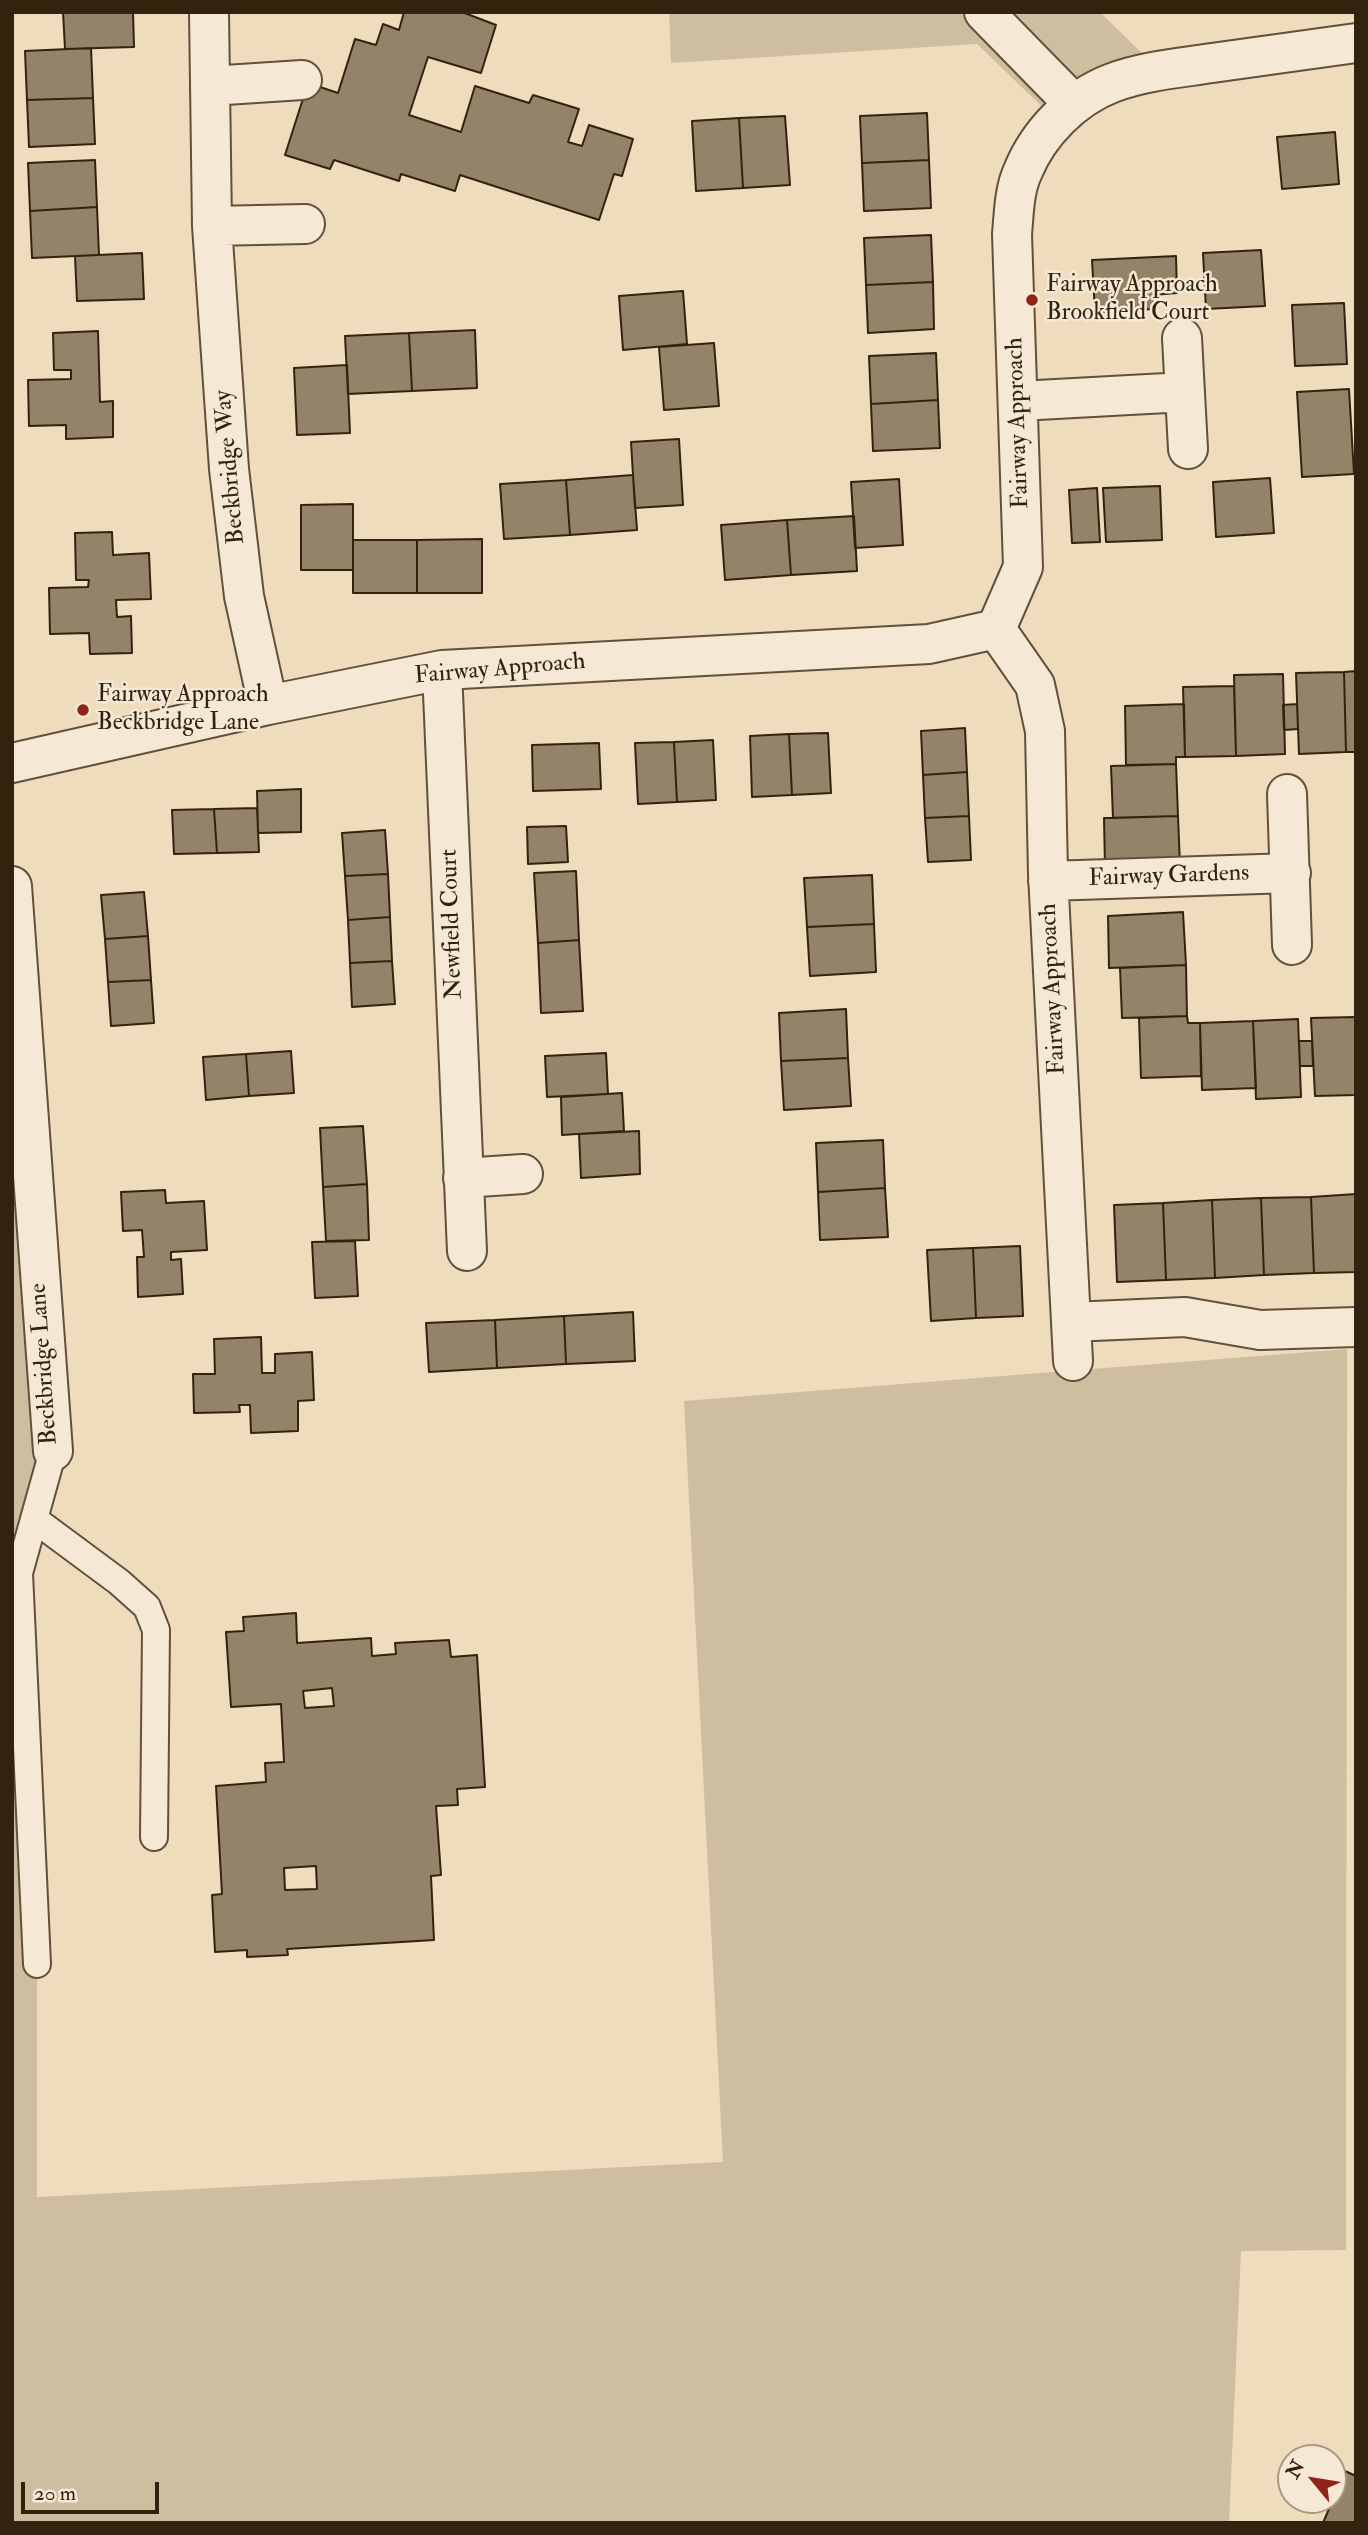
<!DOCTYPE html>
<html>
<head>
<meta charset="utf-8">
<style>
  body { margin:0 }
  #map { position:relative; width:1368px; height:2535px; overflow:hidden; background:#efdcbd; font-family:"IM FELL Double Pica",serif }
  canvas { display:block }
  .frame { position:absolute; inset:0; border:14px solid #32230f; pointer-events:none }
  .north { position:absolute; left:1277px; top:2444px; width:70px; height:70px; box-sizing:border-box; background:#f5e8d4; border:2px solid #a79985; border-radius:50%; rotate:300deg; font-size:19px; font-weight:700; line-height:28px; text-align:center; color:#32230f }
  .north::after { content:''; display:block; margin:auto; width:24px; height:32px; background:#8f2418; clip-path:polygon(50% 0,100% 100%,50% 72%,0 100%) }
  .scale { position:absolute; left:21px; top:2482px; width:138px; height:32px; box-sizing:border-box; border:4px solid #32230f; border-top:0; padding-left:9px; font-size:21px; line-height:24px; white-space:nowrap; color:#32230f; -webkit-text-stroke:5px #f5e8d4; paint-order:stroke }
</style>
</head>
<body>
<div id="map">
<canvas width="1368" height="2535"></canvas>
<div class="frame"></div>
<div class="north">N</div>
<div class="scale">20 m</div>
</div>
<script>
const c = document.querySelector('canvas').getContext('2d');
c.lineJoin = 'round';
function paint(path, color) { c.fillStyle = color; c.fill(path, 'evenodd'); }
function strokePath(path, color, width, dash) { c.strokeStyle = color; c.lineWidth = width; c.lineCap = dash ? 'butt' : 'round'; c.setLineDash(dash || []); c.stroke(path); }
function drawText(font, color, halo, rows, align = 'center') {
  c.font = font + ' "IM FELL Double Pica",serif'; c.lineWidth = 5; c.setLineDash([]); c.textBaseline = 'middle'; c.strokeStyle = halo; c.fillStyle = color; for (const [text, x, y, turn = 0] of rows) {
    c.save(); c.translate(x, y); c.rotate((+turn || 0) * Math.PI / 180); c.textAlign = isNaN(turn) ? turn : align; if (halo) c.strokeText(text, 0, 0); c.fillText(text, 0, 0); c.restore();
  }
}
const green = new Path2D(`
  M669,12H1100L1160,71L1056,120L977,44L671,63Z
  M12,886L53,1451L19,1573L37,1964V2197L723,2162L684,1401L1347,1349L1346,2250L1241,2251L1229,2523H12Z`);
const building = new Path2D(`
  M63,12H133L134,47L65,49Z
  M404,12H462L496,25L481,73L428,57L409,115L461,132L475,86L529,103L533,95L579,109L568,142L582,146L589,125L633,139L622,176L614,174L599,220L460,175L455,191L401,174L399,181L334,160L330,169L285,155L308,83L338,93L355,39L376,45L383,24L399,30Z
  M91,48L93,98L27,100L25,51Z
  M93,98L95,144L29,147L27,100Z
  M927,113L929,160L862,163L860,116Z
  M785,116L790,185L743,188L739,118Z
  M739,118L743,188L696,191L692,121Z
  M1335,132L1339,184L1282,189L1277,137Z
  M95,160L97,207L30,211L28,163Z
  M929,160L931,208L864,211L862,163Z
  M97,207L99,255L32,258L30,211Z
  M931,235L933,282L866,285L864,238Z
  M1261,250L1265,306L1206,309L1203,253Z
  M142,253L144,299L77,301L75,256Z
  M1176,256L1177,293L1153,295L1154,309L1095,312L1092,260Z
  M933,282L934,329L868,333L866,285Z
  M683,291L687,344L623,350L619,296Z
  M1344,303L1347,364L1295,366L1292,305Z
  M475,330L477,388L412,391L409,333Z
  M98,331L100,402L113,401V437L66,439V425L29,426L28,380L71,379V370H54L53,333Z
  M409,333L412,391L348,394L345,336Z
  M714,343L719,406L664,410L659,347Z
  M936,353L938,400L871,404L869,356Z
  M347,365L350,433L297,435L294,368Z
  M1349,389L1354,474L1302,477L1297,392Z
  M938,400L940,448L873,451L871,404Z
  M679,439L683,505L635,508L631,442Z
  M633,475L637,530L570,535L566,480Z
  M1270,478L1274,533L1216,537L1213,482Z
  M899,479L903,545L855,548L851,482Z
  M566,480L570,535L504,539L500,484Z
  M1160,486L1162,540L1106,542L1103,488Z
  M1097,488L1100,542L1072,543L1069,490Z
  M353,504V570H301V505Z
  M854,516L857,571L791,575L787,520Z
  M787,520L791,575L725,580L721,525Z
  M112,532L113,555L149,553L151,599L116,600L117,617L131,616L132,653L90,654L89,633L50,634L49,588L88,587L89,580H76L75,533Z
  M482,539V593H417V540Z
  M353,540H417V593H353Z
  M1356,671V752H1346L1344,672Z
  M1344,672L1346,752L1299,754L1296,673Z
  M1283,674L1285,754L1236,756L1234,675Z
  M1234,686L1236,756L1185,757L1183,687Z
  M1184,704L1185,757H1176V764L1126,765L1125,706Z
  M1297,704L1298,729L1284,730L1283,705Z
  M965,728L967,772L923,775L921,731Z
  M828,733L831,793L792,795L789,734Z
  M789,734L792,795L752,797L750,736Z
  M713,740L716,800L677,802L674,742Z
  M674,742L677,802L638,804L635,743Z
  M599,743L601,789L533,791L532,745Z
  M1176,764L1178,816L1113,818L1111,766Z
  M967,772L969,816L925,818L923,775Z
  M301,789V832L258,833L257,791Z
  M257,808L259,852L217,853L214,809Z
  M214,809L217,853L174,854L172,810Z
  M969,816L971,860L928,862L925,818Z
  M1178,816L1180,865L1105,867L1104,818Z
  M566,826L568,862L528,864L527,827Z
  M385,830L388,874L345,876L342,833Z
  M576,871L579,940L538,943L534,873Z
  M388,874L390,917L348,920L345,876Z
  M872,875L874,924L807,927L804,878Z
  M144,892L148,936L105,939L101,895Z
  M1183,912L1186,965L1109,968L1108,916Z
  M390,917L392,961L350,963L348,920Z
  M874,924L876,972L810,976L807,927Z
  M148,936L151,980L108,982L105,939Z
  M579,940L583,1011L541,1013L538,943Z
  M392,961L395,1004L352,1007L350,963Z
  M1186,965L1187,1016L1122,1018L1120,968Z
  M151,980L154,1023L111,1026L108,982Z
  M846,1009L848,1058L781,1061L779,1013Z
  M1187,1016L1188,1023H1200L1201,1076L1141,1078L1139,1018Z
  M1356,1017V1095L1315,1096L1311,1018Z
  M1298,1019L1301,1097L1256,1099L1253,1021Z
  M1253,1021L1256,1088L1202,1090L1200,1023Z
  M1299,1041H1312L1313,1066H1300Z
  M291,1051L294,1093L249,1096L246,1054Z
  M606,1053L608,1094L547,1097L545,1056Z
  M246,1054L249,1096L206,1100L203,1057Z
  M848,1058L851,1106L784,1110L781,1061Z
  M622,1093L624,1131L562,1135L561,1097Z
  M363,1126L367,1184L323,1187L320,1128Z
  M639,1131L640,1174L581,1178L579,1134Z
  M883,1140L885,1188L818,1192L816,1143Z
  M367,1184L369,1240L326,1241L323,1187Z
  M885,1188L888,1237L820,1240L818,1192Z
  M165,1190L166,1203L204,1201L207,1250L171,1252V1260L181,1259L183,1294L138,1297L137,1257H144L142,1230L123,1231L121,1192Z
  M1356,1194V1272L1314,1273L1311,1197Z
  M1311,1197L1314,1273L1264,1275L1261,1198Z
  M1261,1198L1264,1275L1215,1278L1212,1200Z
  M1212,1200L1215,1278L1166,1280L1163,1203Z
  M1163,1203L1166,1280L1117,1282L1114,1205Z
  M355,1241L358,1296L315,1298L312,1242Z
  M1020,1246L1023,1316L976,1318L973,1248Z
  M973,1248L976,1318L931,1321L927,1250Z
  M633,1312L635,1361L566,1364L564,1316Z
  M564,1316L566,1364L497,1368L495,1320Z
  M495,1320L497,1368L429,1372L426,1323Z
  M261,1337L262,1373H275V1354L312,1352L314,1400L298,1401V1431L251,1433L250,1405H239L240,1412L194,1413L193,1374H215L214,1339Z
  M296,1613L297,1643L371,1638L372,1656L396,1654L395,1643L449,1640L451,1657L477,1655L485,1787L457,1789L458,1805L436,1806L441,1875L431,1876L434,1940L287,1949L288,1955L247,1957V1950L215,1952L212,1895L222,1894L216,1786L266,1782L265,1763L284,1762L281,1704L231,1707L226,1632L244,1631L243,1617ZM332,1688L334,1706L305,1708L303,1691ZM316,1866L317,1889L285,1890L284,1868Z
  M1345,2471L1356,2476V2523H1323Z`);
const service = new Path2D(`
  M34,1519L119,1582L147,1607L156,1630L154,1837
  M37,1964L19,1573L53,1451`);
const minor = new Path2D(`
  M209,12L212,226L229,469L244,596L268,705
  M984,12L1074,104
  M210,86L302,80
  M212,226L305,224
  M1182,338L1188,449
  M1019,401L1185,392
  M996,629L1035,685L1045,731L1048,874L1073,1361
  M442,670L467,1251
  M12,763L268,705L442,670L929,644L996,629L1023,567L1012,234C1014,213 1014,190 1023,171C1039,132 1073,98 1112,83C1143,71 1180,68 1212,63C1260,56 1308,50 1356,43
  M1287,794L1292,945
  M1048,881L1291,873
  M12,886L53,1451
  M463,1178L523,1174
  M1071,1322L1185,1317L1260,1330L1356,1327`);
const markers = [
  [1032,300,7,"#8f2418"],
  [83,710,7,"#8f2418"]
];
const poiNames = [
  ["Fairway Approach",1046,286],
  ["Brookfield Court",1046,314],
  ["Fairway Approach",97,696],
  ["Beckbridge Lane",97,724]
];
const streetNames = [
  ["Fairway Approach",1019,423,-92],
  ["Beckbridge Way",231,467,-95],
  ["Fairway Approach",500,670,-5],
  ["Fairway Gardens",1169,877,-2],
  ["Newfield Court",453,924,-92],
  ["Fairway Approach",1054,989,-93],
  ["Beckbridge Lane",45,1364,-94]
];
paint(green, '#cfbd9f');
paint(building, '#948369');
strokePath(building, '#32230f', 2);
strokePath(service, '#61513a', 30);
strokePath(minor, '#61513a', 42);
strokePath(service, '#f5e8d4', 26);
strokePath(minor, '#f5e8d4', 38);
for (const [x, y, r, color] of markers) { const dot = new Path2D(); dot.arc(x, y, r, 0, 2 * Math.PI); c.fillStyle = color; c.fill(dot); strokePath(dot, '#f5e8d4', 2.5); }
drawText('24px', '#32230f', '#f5e8d4', poiNames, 'left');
drawText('24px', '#32230f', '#f5e8d4', streetNames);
</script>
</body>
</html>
